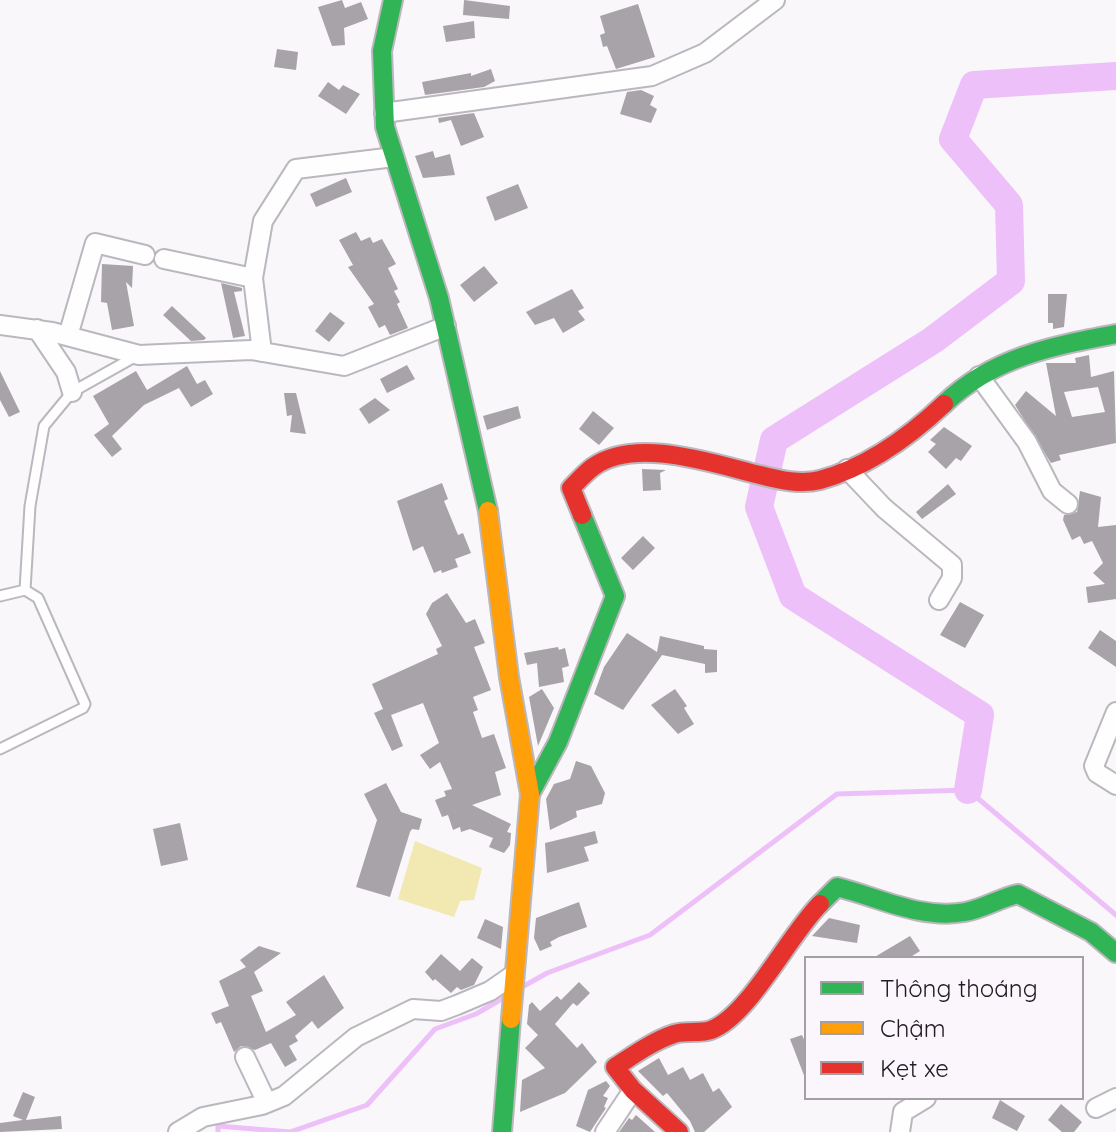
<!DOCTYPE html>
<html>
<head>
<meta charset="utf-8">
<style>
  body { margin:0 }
  #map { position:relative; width:1116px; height:1132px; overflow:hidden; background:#f9f7fa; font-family:Quicksand,sans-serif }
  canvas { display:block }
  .legend { position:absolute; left:804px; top:956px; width:280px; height:144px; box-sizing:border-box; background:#faf6fb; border:2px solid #a49ea5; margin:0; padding:10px 14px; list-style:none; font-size:24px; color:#221a24 }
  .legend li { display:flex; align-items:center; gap:16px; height:40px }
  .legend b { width:40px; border:2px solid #a49ea5 }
</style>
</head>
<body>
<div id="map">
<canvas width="1116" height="1132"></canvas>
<ul class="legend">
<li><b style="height:10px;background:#30b455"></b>Thông thoáng</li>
<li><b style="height:10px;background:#ff9f0a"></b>Chậm</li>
<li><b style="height:10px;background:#e5322d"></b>Kẹt xe</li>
</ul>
</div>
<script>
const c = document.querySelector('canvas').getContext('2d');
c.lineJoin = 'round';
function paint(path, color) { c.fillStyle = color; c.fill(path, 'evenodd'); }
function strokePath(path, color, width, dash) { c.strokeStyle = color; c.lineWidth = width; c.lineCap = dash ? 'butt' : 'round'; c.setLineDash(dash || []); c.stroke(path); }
const green = new Path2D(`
  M415,841L482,868L474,900L460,901L454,917L398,899Z`);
const stream = new Path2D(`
  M524,986L547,973L650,935L837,794L968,790L1116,915
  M218,1132V1126L290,1132L367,1105L435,1029L476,1014L505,997`);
const river = new Path2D(`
  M968,790L980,715L793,596L759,507L774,440L933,340L1011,281L1009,205L953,139L974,85L1116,76`);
const building = new Path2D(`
  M342,0L345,8L361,2L368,19L344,28L345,45L332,46L318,7Z
  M464,0L510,6L509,19L463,15Z
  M638,4L655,57L616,69L607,46L603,47L600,35L605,33L600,16Z
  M474,21L475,38L446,42L443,26Z
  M277,49L298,52L296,70L274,67Z
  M491,69L495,81L484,87L425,95L422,82L471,73V76Z
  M328,82L339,90L343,85L360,94L346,114L318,96Z
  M641,90L654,96L650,105L657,109L651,123L620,114L627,92Z
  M474,113L484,137L461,146L451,120L439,123L438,118Z
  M433,151L435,158L450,154L455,175L423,178L415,156Z
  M346,178L352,192L316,207L310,194Z
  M518,184L528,208L495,221L486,197Z
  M356,232L361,241L370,237L373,243L382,239L396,264L388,268L398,289L394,291L400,302L397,304L408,328L390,335L385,325L379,328L368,307L374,304L348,267L353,265L339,240Z
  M102,264L133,266L132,288L126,282L134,326L112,330L107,303L101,302Z
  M484,266L498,283L474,302L460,285Z
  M221,283L242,288V291L234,292L245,336L233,338Z
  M572,289L584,308L578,311L585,320L563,333L554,318L535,325L526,312Z
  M1048,294H1067L1064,327L1053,329V323H1048Z
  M172,306L206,338L204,340L191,341L163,315Z
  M330,312L345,323L329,342L315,331Z
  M1089,355L1091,377L1114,371L1116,443L1059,455L1061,460L1051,463L1015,405L1026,391L1056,416L1046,363H1076L1075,358ZM1098,387L1105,412L1072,417L1064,392Z
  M407,365L415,379L387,393L380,379Z
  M187,366L197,384L205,380L213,394L191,407L179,388L144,405L112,436L122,449L112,457L94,435L109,424L93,396L136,371L147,390Z
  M0,371L20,412L9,417L0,400Z
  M284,393H296L306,434L290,432L292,415L287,416Z
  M375,398L390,410L369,424L359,409Z
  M518,406L521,418L487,430L483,416Z
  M593,411L614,428L599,445L579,429Z
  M944,427L972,446L961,461L956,458L946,469L928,452L936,444L930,440Z
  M642,469L666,470L660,473L661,490L643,491Z
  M442,483L448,499L444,501L458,535L463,533L471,553L455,559L458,567L442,573L441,570L434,573L423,546L413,551L397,501Z
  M948,484L956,494L922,519L916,512Z
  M1080,491L1101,497L1098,527L1116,525V599L1088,603L1086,587L1105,584L1093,573L1103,563L1092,541L1084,544L1080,536L1072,540L1063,520L1064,515L1077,512Z
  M643,536L655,548L633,570L621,558Z
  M447,593L466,623L475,619L485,643L474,647L491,690L473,697L478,710L473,712L482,738L494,734L506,768L495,772L501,795L472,805L511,824L507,832L511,833L510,845L504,853L489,847L493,838L470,829L461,832L460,827L453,830L448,815L442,817L435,800L446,796L444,791L452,789L440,762L430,769L420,755L439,743L423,703L391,715L403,746L392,751L374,713L383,709L372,684L438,654L436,649L442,646L426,614L432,603Z
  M960,602L984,615L965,648L940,635Z
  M1100,630L1116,641V667L1088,648Z
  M627,633L657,652L660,636L704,646V649L717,650V672L705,673V664L662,655L623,710L594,694L604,667Z
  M558,647L559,650L565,648L569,666L562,668L564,682L539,687L537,663L527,665L524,653Z
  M542,689L554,708L538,746L529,697Z
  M675,689L687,706L684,708L694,724L678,734L651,705Z
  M576,761L591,766L605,793L602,804L576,811L577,817L550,830L546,799L554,784L570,779Z
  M386,783L401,812L422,819L419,830L412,829L410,832L390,897L356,887L377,820L364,794Z
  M180,823L188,860L161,866L153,829Z
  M595,831L598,843L584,847L589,861L547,873L545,843Z
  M579,902L587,927L559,937L550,942L552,946L540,951L534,938L536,918Z
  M829,918L860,925L857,943L812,936Z
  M485,919L503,927L501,949L477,938Z
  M910,936L920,951L909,958H873Z
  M259,946L281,953L254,972L263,991L251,996L266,1032L296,1015L286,1002L324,975L344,1008L318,1029L312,1021L295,1036L298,1041L289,1046L297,1060L285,1067L271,1043L255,1050L241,1046L234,1052L221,1022L216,1024L211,1013L229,1006L219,981L246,967L240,960Z
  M441,954L460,971L472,958L483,967L474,985L461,990L457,987L451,993L435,979L433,981L425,972Z
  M579,982L590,993L577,1006L573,1003L555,1024L577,1048L582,1043L597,1062L565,1093L520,1112L522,1080L545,1068L525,1048L538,1035L527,1024L529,1005L532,1002L540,1011L557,996L561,1000Z
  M802,1035L806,1044L805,1078L790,1039Z
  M659,1058L668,1075L683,1067L690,1080L703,1073L713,1092L719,1088L732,1107L704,1132H695L690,1121L667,1093L663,1096L638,1071Z
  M606,1081L610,1086L603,1096L608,1098L604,1107L606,1108L590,1132L576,1126L588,1090Z
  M23,1092L35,1097L26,1120L61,1116L62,1129L0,1132V1123L23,1120L13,1116Z
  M1000,1100L1025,1116L1017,1131L992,1118Z
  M1061,1104L1082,1122L1074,1132H1062L1048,1120Z
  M636,1115L655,1132H619L629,1118L632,1120Z`);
const lane = new Path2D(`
  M25,590L30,506L44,426L72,392L138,355
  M0,596L25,590L38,598L85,704L83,708L0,749`);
const street = new Path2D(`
  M384,113L652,76L705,53L775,0
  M164,259L253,278L262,352
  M253,278L263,221L296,169L394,157
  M0,325L52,332L139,355L251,350L344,366L446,326
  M37,329L66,372L72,392
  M68,336L95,243L145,255
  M979,376L1027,442L1052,491L1068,504
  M847,469L884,508L952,565V578L939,600
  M1116,712L1094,766L1097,773L1116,785
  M245,1057L267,1103
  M1096,1108L1116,1098
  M178,1132L203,1117L262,1105L284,1096L356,1037L413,1009L441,1011L457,1005L490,991L513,975
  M605,1132L633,1090
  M900,1132L903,1112L926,1098`);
const fast = new Path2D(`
  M393,0L382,51L385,127L439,298L488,511
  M944,404C993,357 1052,346 1116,334
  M530,794L558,742L615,596L582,515
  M820,904L837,887C878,897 921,920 965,912C983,909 1000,898 1018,894L1091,932L1116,953
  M502,1132L511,1019`);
const slow = new Path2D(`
  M488,511L509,677L530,794L511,1019`);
const jam = new Path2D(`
  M582,515L571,488C578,481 585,473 593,467C636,436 714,464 760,475C779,480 801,485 820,480C868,467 909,437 944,404
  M679,1132L633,1090L615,1067C634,1055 653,1041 674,1034C686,1030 700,1034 711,1030C748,1017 789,935 820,904`);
paint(green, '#f1e8b2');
strokePath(stream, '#edc0f9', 5);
strokePath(river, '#edc0f9', 28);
paint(building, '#a7a3a9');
strokePath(lane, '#bbb7be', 13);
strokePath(street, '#bbb7be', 22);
strokePath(fast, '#bbb7be', 22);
strokePath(slow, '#bbb7be', 22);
strokePath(jam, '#bbb7be', 22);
strokePath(lane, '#fefefe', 9);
strokePath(street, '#fefefe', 18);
strokePath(fast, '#30b455', 18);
strokePath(slow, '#ff9f0a', 18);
strokePath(jam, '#e5322d', 18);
</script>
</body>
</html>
